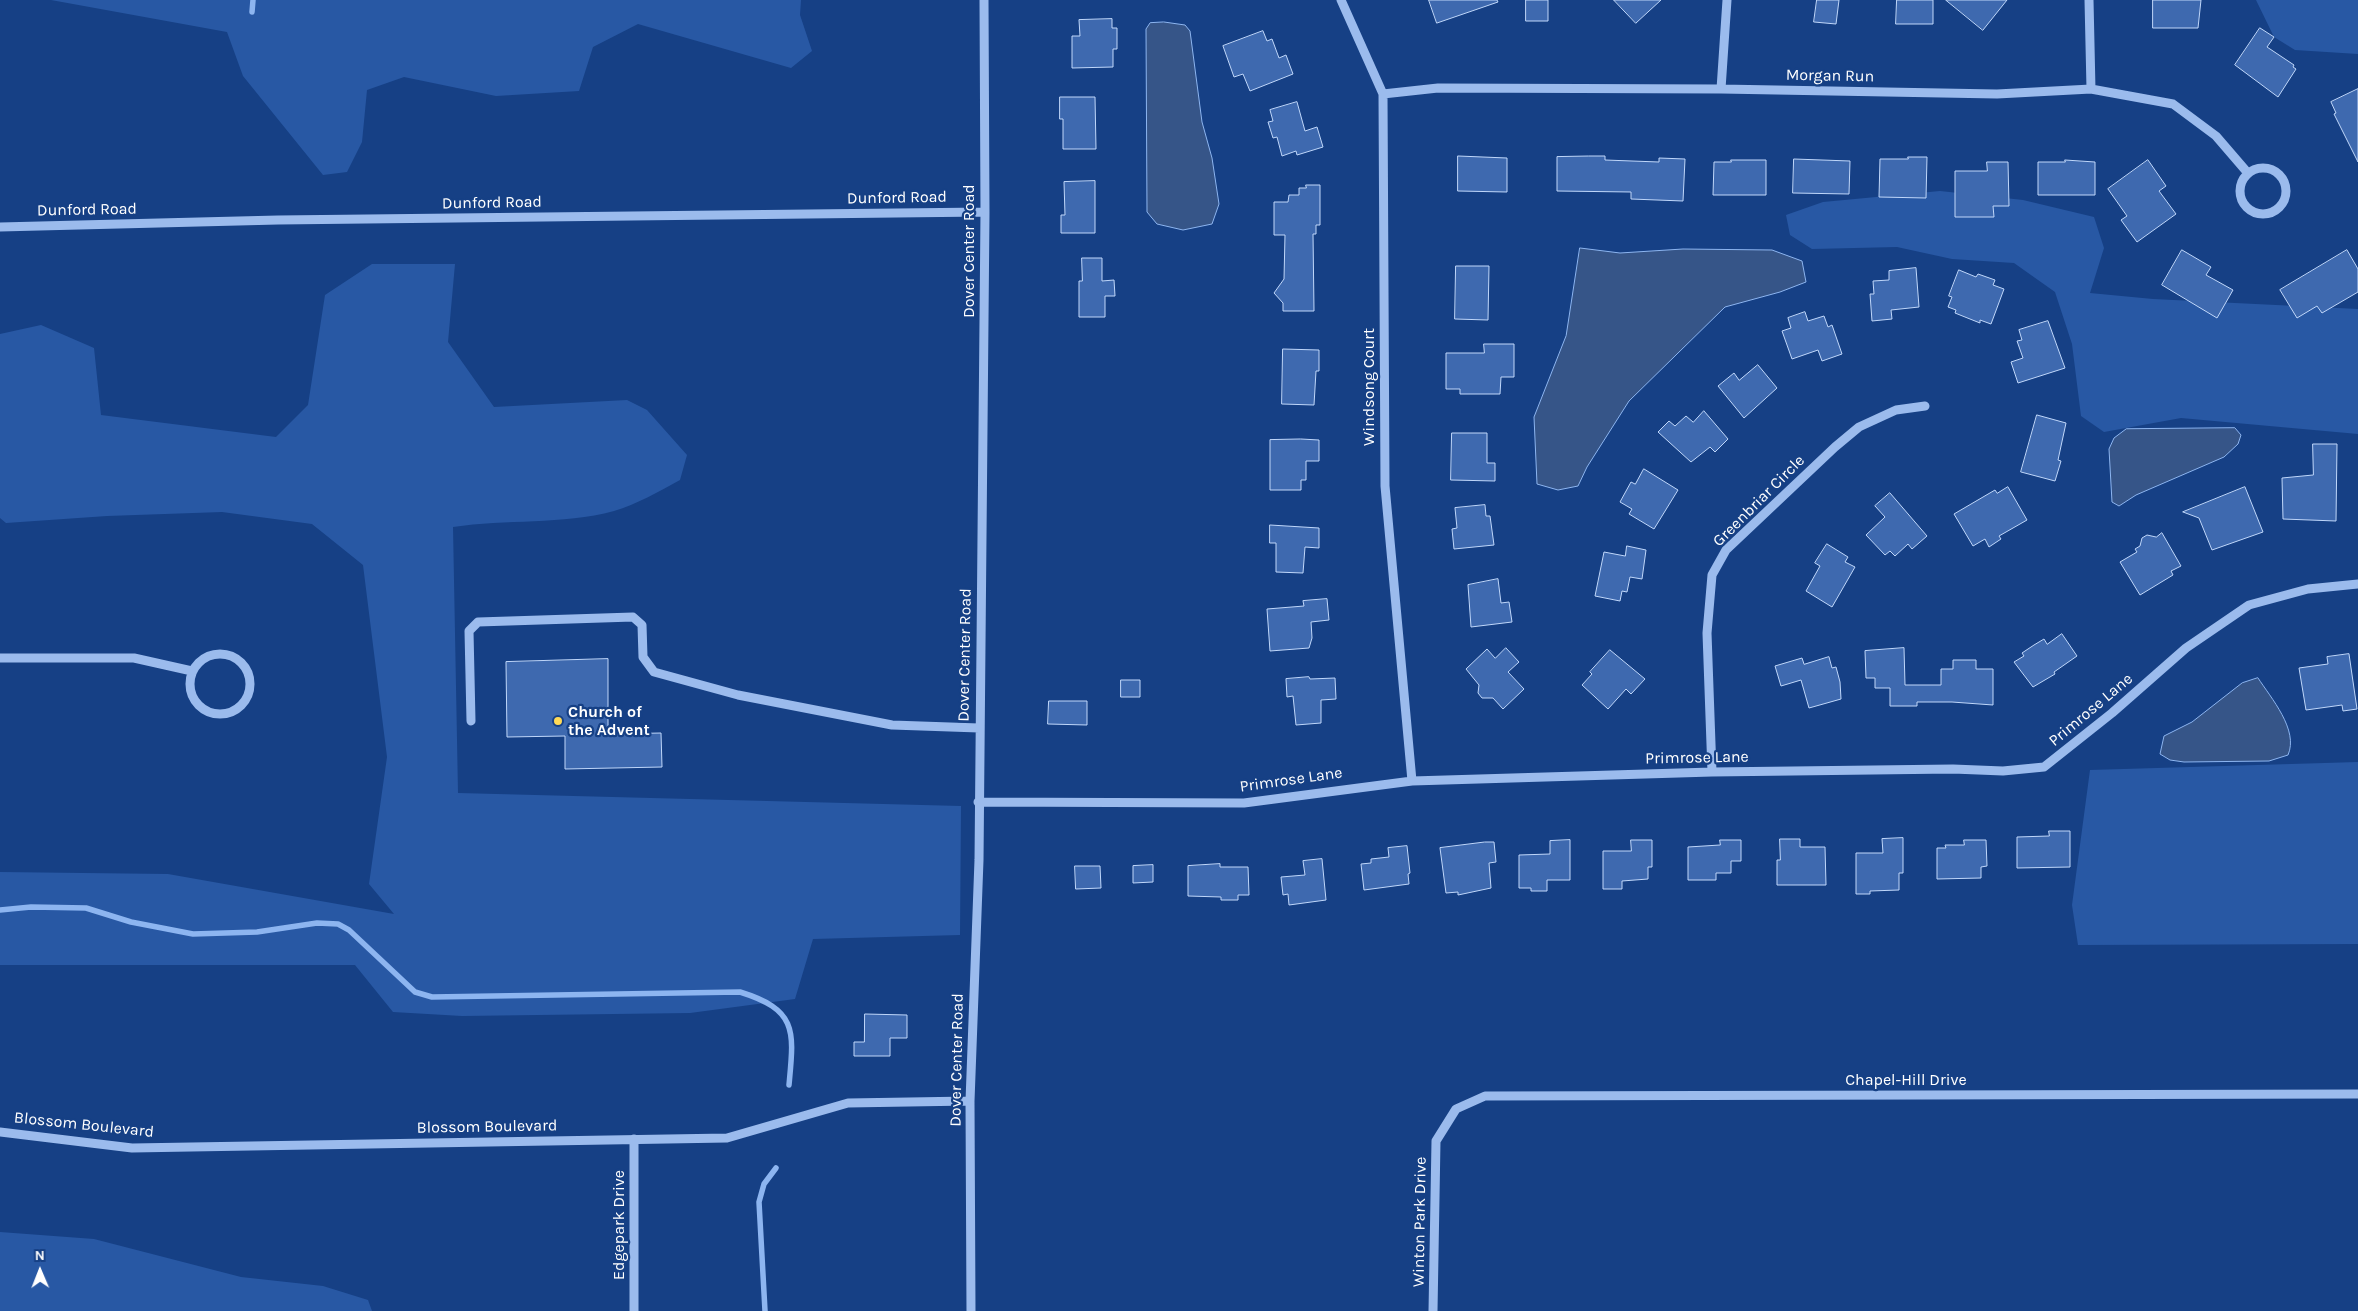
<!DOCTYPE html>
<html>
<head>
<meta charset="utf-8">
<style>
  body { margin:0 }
  #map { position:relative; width:2358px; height:1311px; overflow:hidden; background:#164085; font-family:Karla,sans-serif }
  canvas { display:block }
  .north { position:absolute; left:15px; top:1246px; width:50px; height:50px; -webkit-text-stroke:4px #164085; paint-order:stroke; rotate:359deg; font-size:14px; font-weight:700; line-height:20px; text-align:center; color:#fff }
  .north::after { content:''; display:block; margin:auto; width:18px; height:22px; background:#fff; clip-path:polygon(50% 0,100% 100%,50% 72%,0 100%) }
</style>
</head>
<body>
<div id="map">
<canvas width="2358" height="1311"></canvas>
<div class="north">N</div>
</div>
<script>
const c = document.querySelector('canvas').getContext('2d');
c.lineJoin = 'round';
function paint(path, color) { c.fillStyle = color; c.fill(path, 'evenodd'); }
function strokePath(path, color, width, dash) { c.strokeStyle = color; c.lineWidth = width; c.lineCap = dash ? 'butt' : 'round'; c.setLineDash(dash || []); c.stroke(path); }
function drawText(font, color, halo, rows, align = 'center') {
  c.font = font + ' Karla,sans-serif'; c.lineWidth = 4.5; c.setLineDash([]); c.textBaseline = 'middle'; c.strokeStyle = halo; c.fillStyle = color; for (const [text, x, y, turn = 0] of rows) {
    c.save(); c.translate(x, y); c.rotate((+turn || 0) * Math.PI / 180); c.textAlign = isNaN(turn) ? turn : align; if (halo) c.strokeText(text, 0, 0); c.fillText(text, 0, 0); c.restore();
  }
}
const green = new Path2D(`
  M51,0H801L800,15L812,51L791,68L638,24L593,47L579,91L496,96L404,77L367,90L362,142L347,172L323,175L243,76L227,32Z
  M2256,0H2358V54L2295,50L2274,37Z
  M1940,191L2023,200L2094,217L2104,248L2090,293L2153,299L2358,309V434L2181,418L2104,432L2081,416L2072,344L2055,292L2014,263L1952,259L1897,247L1812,249L1790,235L1786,215L1823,202Z
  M372,264H455L448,342L494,407L627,400L647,410L687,455L680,480C658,492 637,504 614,511C562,525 506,519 453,527L458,793L961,806L960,935L813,939L795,999L690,1013L462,1016L393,1012L355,965H0V872L168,874L394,914L369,884L387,757L363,565L312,524L222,512L107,516L6,523L0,518V334L41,325L94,348L101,415L276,437L308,405L325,295Z
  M2358,762V944L2078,945L2072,905L2090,770Z
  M0,1232L94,1239L241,1277L323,1286L368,1300L372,1311H0Z`);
const water = new Path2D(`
  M1164,22L1185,25L1190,31L1202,122L1212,158L1219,204L1212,224L1183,230L1157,224L1147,212L1146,29L1150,23Z
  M1580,248L1620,253L1683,249L1772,250L1802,261L1806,282L1780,292L1725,307L1629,401L1587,467L1578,486L1558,490L1537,484L1534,417L1566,336Z
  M2235,428L2241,435L2238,444L2224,457L2136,495L2119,506L2112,502L2109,449L2114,438L2126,429Z
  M2258,678C2271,698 2299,730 2288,755L2269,761L2184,762L2170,760L2160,754L2164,736L2192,722L2242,683Z`);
const stream = new Path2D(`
  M252,12L253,0
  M0,910L31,907L86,908L131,922L193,934L257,932L317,923L338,924L349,930L415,992L432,997L740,992C798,1010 794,1031 789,1085
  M765,1311L759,1202L764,1184L776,1168`);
const building = new Path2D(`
  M1429,0H1497L1498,2L1437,23Z
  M1526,0H1548V21H1526Z
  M1614,0H1661L1636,23Z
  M1817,0H1839L1836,24L1814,22Z
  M1897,0H1933V24H1896Z
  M1946,0H2007L1983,30Z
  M2153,0H2201L2198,28H2153Z
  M1112,19V28H1117V49H1113V67L1072,68V36H1080L1079,20Z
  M2260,28L2274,37L2267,47L2294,65L2293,67L2296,69L2278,97L2235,65Z
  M1263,31L1267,41L1272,39L1279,58L1286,55L1293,74L1250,91L1243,74L1234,77L1223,46Z
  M2358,89V162L2334,114L2336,113L2331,102Z
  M1060,97H1095L1096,149H1063V119H1060Z
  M1297,102L1305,131L1317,127L1323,147L1297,155L1296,151L1282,156L1277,137L1273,138L1268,122L1273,121L1270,110Z
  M1458,156L1507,158V192L1458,191Z
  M1589,156H1605V160L1659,162V158L1685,159L1683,201L1631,199V192L1557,191V157Z
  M1908,157H1927L1926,198L1879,197L1880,159H1908Z
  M1794,159L1850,161L1849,194L1793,193Z
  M1731,160H1766V195H1713L1714,162H1731Z
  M2065,160L2095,162V195H2038V162H2065Z
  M2148,160L2166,186L2159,191L2176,214L2137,242L2121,220L2127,216L2108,189Z
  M1987,162H2008L2009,206H1993L1994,217H1955V171H1987Z
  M1095,181V233H1061V215H1065L1064,182Z
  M1306,185H1320V225H1316V234H1313L1314,311H1283V303L1274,293L1284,279L1285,235H1274V202H1288L1289,195H1299V188H1306Z
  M2182,250L2211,267L2206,275L2233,290L2217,318L2162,285Z
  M2347,250L2358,269V292L2322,313L2317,306L2297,318L2280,290Z
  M1082,258H1102V281L1114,280L1115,296H1105V317H1079V281H1082Z
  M1456,266H1489L1488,320L1455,319Z
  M1916,268L1919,307L1891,310L1892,319L1872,321L1870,294H1874L1873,281L1889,280V271Z
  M1959,270L1976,277L1978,274L1995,280L1993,285L2004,289L1991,324L1980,320V323L1955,313L1956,310L1948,307L1952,297L1949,296Z
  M1805,312L1808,321L1824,316L1828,327L1832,325L1842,354L1822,361L1818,350L1792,359L1782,331L1791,328L1788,318Z
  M2048,321L2065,368L2018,383L2011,362L2023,358L2017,341L2022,340L2019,330Z
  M1484,344H1514V377H1501L1500,394H1460V389H1446V353H1484Z
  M1283,349L1319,350V371H1316L1314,405L1282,404Z
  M1758,365L1777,388L1744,418L1718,386L1734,373L1739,380Z
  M1704,411L1728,439L1715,452L1710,447L1691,462L1658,432L1669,421L1675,426L1686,416L1693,422Z
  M2037,415L2066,423L2058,460L2061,461L2055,481L2021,472Z
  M1452,433H1487V463H1495V481L1451,480Z
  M1301,439L1319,440V461H1306V480H1301V490H1270V440Z
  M2313,444H2337L2336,521L2283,519L2282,478L2313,475Z
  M1644,469L1678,490L1654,529L1629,514L1632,509L1620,502L1631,482L1635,484Z
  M2008,487L2027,520L1999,536L2001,539L1989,547L1985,539L1973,546L1954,514L1995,490L1997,493Z
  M2245,487L2263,532L2212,550L2199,518L2183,512Z
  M1890,493L1927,536L1912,549L1908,544L1895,556L1890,551L1885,555L1866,535L1885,517L1875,506Z
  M1485,505L1486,516H1490L1494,545L1454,549L1452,529L1457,528L1455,508Z
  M1270,525L1319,528V548L1305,547L1303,573L1276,572V543H1270Z
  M2162,533L2181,566L2171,571L2173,575L2140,595L2120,562L2137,552L2135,549L2140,546L2142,538L2147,535L2156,537Z
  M1827,544L1848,557L1845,562L1855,567L1832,607L1806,591L1820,566L1815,563Z
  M1627,546L1646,550L1642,579L1630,577L1627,592L1622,591L1620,601L1595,596L1604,552L1625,556Z
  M1498,579L1501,603L1509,602L1512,622L1471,627L1468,585Z
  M1327,599L1329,620L1311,622L1312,638L1309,648L1270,651L1267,609L1304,606L1303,601Z
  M2062,634L2077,656L2054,672L2055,674L2033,687L2014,662L2024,656L2022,653L2034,645L2044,639L2047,644Z
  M1506,648L1519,662L1508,672L1524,689L1503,709L1493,698H1482L1478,693L1479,685L1466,669L1487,649L1495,658Z
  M1904,648L1905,685H1941V669H1953V660H1976V669H1993V705L1952,702H1917V706H1890V688H1875V678H1866L1865,651Z
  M1610,650L1645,679L1631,694L1626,689L1608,709L1582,685L1592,674L1590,672Z
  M2349,654L2357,709L2343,711L2342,705L2306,710L2299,668L2328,664L2327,657Z
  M1829,657L1832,668L1836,667L1840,682L1841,699L1809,708L1801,680L1781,686L1775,666L1802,658L1804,664Z
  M608,659V734L661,733L662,767L565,769V736L507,737L506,662Z
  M1309,677L1310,679L1335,678L1336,699L1321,700V723L1296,725L1293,696L1287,697L1286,679Z
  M1121,680H1140V697H1121Z
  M1049,701H1087V725L1048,724Z
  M2049,831H2070V867L2017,868V837L2049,836Z
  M1903,838V873H1899V890L1870,891V894H1856V853H1883L1882,839Z
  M1780,839H1800V847H1825L1826,885H1777V860H1780Z
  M1570,840V880H1547V891H1531V888H1519V855L1550,854V841Z
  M1631,840H1652V867H1648V879L1622,881V889H1603V851H1631Z
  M1720,840H1741V861H1731V873H1716V880H1688V847L1720,845Z
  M1964,840H1986L1987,866L1981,867V878L1937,879V848H1946L1945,845H1964Z
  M1485,842H1494L1496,862L1489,863L1491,888L1458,895V892L1446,893L1440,848Z
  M1407,846L1410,873L1408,874L1409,884L1364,890L1361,864L1371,863V859L1389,857L1388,848Z
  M1322,859L1326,900L1289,905L1288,894L1283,895L1281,877L1305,875L1303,861Z
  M1220,864V867H1248L1249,895H1238V900H1221V897L1188,896V866Z
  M1153,865V882L1133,883V866Z
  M1075,866H1100L1101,888L1076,889Z
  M865,1014L907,1015V1038H890V1056H854V1042H864Z`);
const minor = new Path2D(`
  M1341,0L1383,94L1385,486L1412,781
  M2089,0L2091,89
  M1721,89L1727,0
  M1383,94L1438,88L1721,89L1997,94L2091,89L2173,104L2216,136L2247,172
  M2240 191a23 23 0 1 1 46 0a23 23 0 1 1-46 0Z
  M0,227L278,220L985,212
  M190 684a30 30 0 1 1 60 0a30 30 0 1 1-60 0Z
  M0,658H134L192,671
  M471,721L469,631L478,622L633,617L642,625L643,657L654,672L738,695L892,725L979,728
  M1712,772L1707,633L1712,575L1726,550L1835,447L1859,427L1896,410L1925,406
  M978,802L1244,803L1412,781L1712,772L1953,769L2003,771L2044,767L2112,713L2186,648L2249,605L2308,589L2358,584
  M0,1132L132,1148L727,1138L848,1103L970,1101
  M634,1311V1139
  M971,1311L970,1101L979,860L985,212L984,0
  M1433,1311L1436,1141L1456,1109L1485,1096L2358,1094`);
const markers = [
  [558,721,5,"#ffd957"]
];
const streetNames = [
  ["Morgan Run",1830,76,1],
  ["Dunford Road",897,198,-1],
  ["Dunford Road",492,203,-1],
  ["Dunford Road",87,210,-1],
  ["Dover Center Road",969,251,-90],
  ["Windsong Court",1369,387,-90],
  ["Greenbriar Circle",1759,501,-45],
  ["Dover Center Road",965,655,-89],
  ["Primrose Lane",2091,710,-40],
  ["Primrose Lane",1697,758,-1],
  ["Primrose Lane",1291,780,-8],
  ["Dover Center Road",957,1060,-89],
  ["Chapel-Hill Drive",1906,1080],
  ["Blossom Boulevard",84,1125,6],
  ["Blossom Boulevard",487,1127,-1],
  ["Winton Park Drive",1420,1222,-89],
  ["Edgepark Drive",619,1225,-90]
];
const poiNames = [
  ["Church of",568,712],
  ["the Advent",568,730]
];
paint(green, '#2858a4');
paint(water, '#365588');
strokePath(water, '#8db5f0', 1);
strokePath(stream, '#8db5f0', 5.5);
paint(building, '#3e69af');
strokePath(building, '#c0d7fa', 1);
strokePath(minor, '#9bbbed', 9);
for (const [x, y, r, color] of markers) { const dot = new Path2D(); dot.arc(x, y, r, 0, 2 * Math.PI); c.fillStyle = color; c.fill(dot); strokePath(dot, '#164085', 2); }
drawText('16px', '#fff', '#164085', streetNames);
drawText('bold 16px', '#fff', '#164085', poiNames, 'left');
</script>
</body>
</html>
